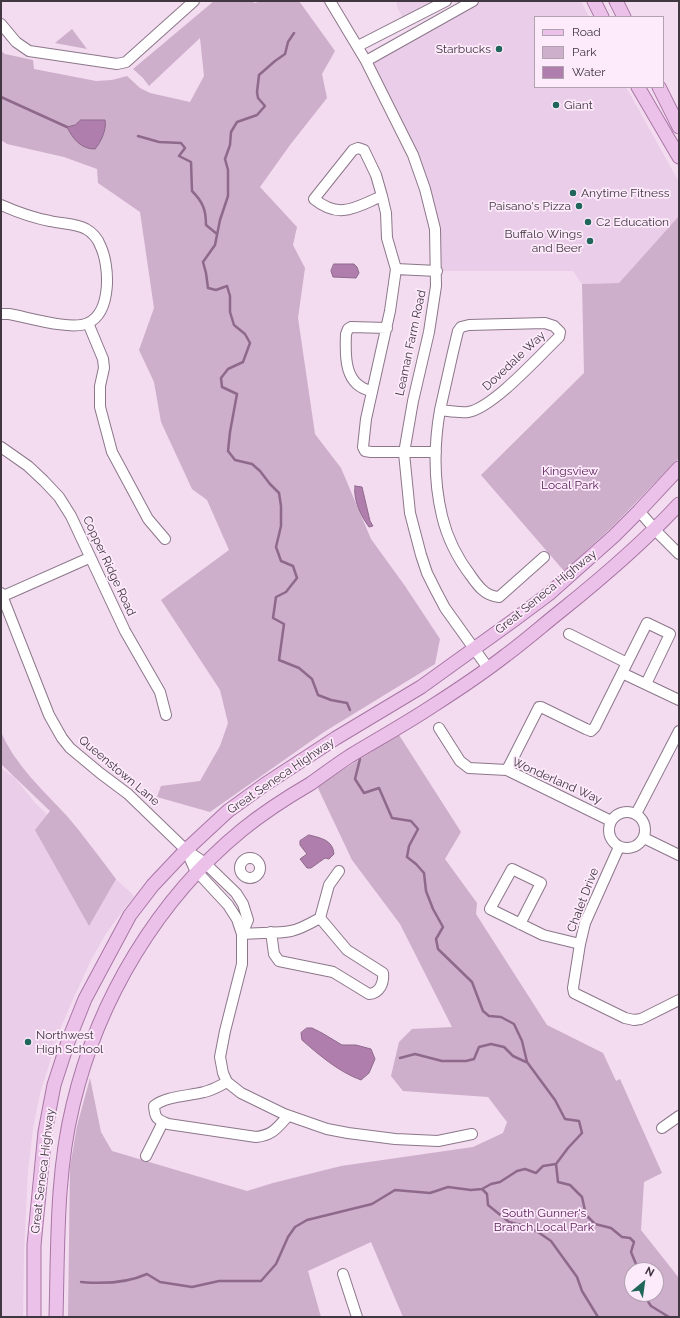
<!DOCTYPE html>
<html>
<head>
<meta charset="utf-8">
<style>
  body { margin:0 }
  #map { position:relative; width:680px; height:1318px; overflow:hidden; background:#f3dbf0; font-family:Raleway,sans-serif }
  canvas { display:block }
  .frame { position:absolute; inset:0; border:2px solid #403740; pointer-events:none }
  .legend { position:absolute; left:534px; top:16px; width:130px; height:72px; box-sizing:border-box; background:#fdeafb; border:1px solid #b1a2b0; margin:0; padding:5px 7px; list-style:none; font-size:12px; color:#403740 }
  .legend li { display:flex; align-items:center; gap:8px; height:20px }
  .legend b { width:20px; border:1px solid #b1a2b0 }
  .north { position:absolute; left:624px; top:1262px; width:40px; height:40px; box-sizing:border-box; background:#fdeafb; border:1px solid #b1a2b0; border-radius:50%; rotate:29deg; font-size:11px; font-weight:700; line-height:16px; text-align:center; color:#403740 }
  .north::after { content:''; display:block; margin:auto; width:14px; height:18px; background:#20665a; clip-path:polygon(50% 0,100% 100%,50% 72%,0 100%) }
</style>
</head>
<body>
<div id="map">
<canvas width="680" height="1318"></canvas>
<div class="frame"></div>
<ul class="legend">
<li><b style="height:5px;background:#ecc1e9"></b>Road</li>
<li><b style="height:11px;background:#cdaecb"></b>Park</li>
<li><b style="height:11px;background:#af7eac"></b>Water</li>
</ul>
<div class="north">N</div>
</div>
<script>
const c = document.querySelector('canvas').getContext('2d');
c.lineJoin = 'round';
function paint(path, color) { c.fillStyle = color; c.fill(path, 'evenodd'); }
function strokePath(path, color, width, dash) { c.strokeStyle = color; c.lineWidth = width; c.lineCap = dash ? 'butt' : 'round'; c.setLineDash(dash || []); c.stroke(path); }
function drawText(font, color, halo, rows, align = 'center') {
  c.font = font + ' Raleway,sans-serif'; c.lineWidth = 3.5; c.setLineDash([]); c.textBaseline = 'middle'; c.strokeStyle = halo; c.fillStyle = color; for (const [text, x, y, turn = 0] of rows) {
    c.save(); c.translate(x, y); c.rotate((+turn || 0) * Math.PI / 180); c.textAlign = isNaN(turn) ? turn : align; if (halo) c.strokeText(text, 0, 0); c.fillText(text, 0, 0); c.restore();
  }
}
const built = new Path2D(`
  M396,1H446L405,22L398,9Z
  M473,1H581L589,17H535V87H626L679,182V216L619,283L582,284L573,271H437L425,189L366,61Z
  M1,768L15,778L36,804L134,896L107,932L92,958L74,997L61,1027L40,1093L33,1128L28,1171L24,1253L23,1317H1Z`);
const green = new Path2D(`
  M214,1H251L255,3L261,1H299L335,51L322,74L327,98L290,145L260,187L297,227L293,245L305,268L298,318L315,434L341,468L371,539L405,586L440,639L435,664L324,732L210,812L157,797L161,786L200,781L220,746L228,723L220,690L161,600L229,550L207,500L192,489L161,422L154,382L139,350L154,308L140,212L98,183L97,169L64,157L7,144L1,140V51L5,54L33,60L34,69L96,81L112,80L127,76L140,88L150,93L190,102L204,76L200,38L149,86L143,78L133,69Z
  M72,29L87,49L55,43Z
  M679,216V458L612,527L564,571L481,475L584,373L582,284L619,283Z
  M1,732C15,765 43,790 67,816C84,836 100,858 116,879L89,926L35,830L50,811L1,764Z
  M399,735L461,832L445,859L477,903L476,914L547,1025L603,1053L616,1081L620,1079L662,1173L644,1182L641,1230L679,1278V1317H403L371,1242L308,1271L321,1317H68L70,1167L77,1126L90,1078L101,1132L112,1151L247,1191L273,1183L341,1166L473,1147L503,1133L507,1122L488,1097L403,1091L391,1076L399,1042L412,1029L452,1027L400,924L352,860L317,786ZM632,1270H656V1294H632Z`);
const water = new Path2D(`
  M81,120H105C107,129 101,142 95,149C81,149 73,139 67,127L75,125Z
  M334,264H354L357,267L359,273L356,278L333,277L331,271Z
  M355,486L362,487L370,521L373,526L369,527C361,516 353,500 355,486Z
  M309,835C321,838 333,840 334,854L329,859L325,858L311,868H307L300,859L307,854L300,845V841Z
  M307,1028H312L322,1033L342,1045H356L371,1049L375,1059L369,1073L361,1080C339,1072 319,1055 302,1040L301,1033Z`);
const stream = new Path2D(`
  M294,33L288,42L285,54L275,61L259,75L257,92L258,98L265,106L257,115L237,122L231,132L230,145L225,159L228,170V196L220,220L215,245L203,262L206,273L208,288L216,290L227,286L230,296V312L234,325L245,334L250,343L243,362L228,369L221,378L222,387L237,394L230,432L228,451L235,460L252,464L260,471L270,484L279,493L281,506V526L276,547L281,561L293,566L297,578L286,592L276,597L273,618L284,624L279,660L299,668L312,679L318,695L331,700L347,703L350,710
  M1,97L67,127
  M138,136L159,142L181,143L185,148L179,156L191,162L192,191C203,202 206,210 206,225L217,234
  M360,759L355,779L364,793L379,788L392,818L411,821L418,829L409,846L407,857L416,864L424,873L426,891L433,909L443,927L436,939L438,949L472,982L483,1011L489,1016L501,1017L514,1024L522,1041L527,1062L555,1100L565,1119L579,1121L582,1133L568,1148L556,1164L558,1182L570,1185L582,1197L586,1215L595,1224L611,1228L622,1237L630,1238L634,1242L631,1252L636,1264L637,1270
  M400,1058L415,1054L442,1061H466L474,1059L479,1047L491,1044L504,1047L513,1056L526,1062
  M482,1189L491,1184L500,1182L517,1171L525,1169L536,1173L543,1166L556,1164
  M81,1282C103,1284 127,1283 147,1274L160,1282L192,1287L219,1281H261L276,1264L288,1237L295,1227L307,1220L372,1204L395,1190L430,1193L448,1187L471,1190L482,1189L487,1194L488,1205L509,1222L525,1226L538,1232L551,1241L577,1277L582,1291L598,1317
  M643,1294L651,1306L669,1317`);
const minor = new Path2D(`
  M330,1L366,61L413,155L425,189L435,229L436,286L429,332L413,401L404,453L410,513L421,555L427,573L436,591L445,608L488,668
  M1,24L16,42L29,51L117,64L126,62L194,1
  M358,46L446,1
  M366,61L473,1
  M358,148L364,150L376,175L382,196C356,207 340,220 314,199L353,150Z
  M382,196L386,213L387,238L396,269L390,311L366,419L363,447L365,451L371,452H436
  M1,205C17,212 33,218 50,221C62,224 76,223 86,229C92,232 98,239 100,245C110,265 112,312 88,323C72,331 27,317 9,314H1
  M396,269L437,271
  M88,323L103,359L104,368L100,386V407L112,452L148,519L165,539
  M545,323L554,326L560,332L559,337C540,355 493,408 468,412C459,413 449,411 440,410L453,352L458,331L461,327L469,325Z
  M372,391C344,386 345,356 346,334L348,329L351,327L387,328
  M440,410C434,444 434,482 442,516C447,537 458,559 471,576C478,586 485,596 499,597L544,557
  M1,447L28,466L44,481L59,497L71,516L125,631L160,692L166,715
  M639,511L660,535L679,554
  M1,593L49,715L62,738L70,748L100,773L128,794L186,850L205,863L236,893L243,904L248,920L242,934V964L225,1031L220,1057L223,1073L227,1082L241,1093L284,1114L327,1129L348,1133L395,1139L438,1141L472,1134
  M1,597L89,558
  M569,634L627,663
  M622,673L647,623L670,634L646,684
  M439,728L460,761L469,768L507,770L611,821
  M507,770L539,707H541L586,729L591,731L595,727L622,673L679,700
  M609 830a18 18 0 1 1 36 0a18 18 0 1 1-36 0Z
  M636,814L679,731
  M644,838L679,855
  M619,847L585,923L580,944L573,988L574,993L625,1018L634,1020L641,1019L679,1000
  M186,850L196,872L202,877L228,905L237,919L242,934
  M240 868a10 10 0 1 1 20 0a10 10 0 1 1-20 0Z
  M320,918L329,885L339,871
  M520,924L541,883L512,869L490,909L543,935L580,944
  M242,934C258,932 276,934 291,931C301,929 311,923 320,918L347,950L383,973C384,983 380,993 369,994L333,972L279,961L274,954L271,932
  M227,1082C219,1086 213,1090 204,1092C190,1096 165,1096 154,1106C155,1119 157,1119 168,1124L256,1137C273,1135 277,1128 288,1116
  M662,1128L679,1116
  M146,1156L163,1122
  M343,1274L357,1317`);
const major = new Path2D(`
  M594,1L602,17
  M616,1L624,17
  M638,87L679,157
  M659,87L679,127
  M34,1317V1245L45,1132L54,1085L69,1039L85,999L130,915L153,885L186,850L228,811L264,785L336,738L421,687L514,620L550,593L614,536L639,511L679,468
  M56,1317C58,1247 56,1174 73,1105C98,999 158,899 242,830C263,813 286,798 310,784C323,775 336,765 350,756C378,739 407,723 434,705C459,689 483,673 506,655C525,641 543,625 562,610C603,577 643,543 679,504`);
const markers = [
  [499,49,4,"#20665a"],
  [556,105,4,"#20665a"],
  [573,193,4,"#20665a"],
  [579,206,4,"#20665a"],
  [588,222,4,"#20665a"],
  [590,241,4,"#20665a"],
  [28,1042,4,"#20665a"]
];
const poiNames = [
  ["Starbucks",491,49,"right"],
  ["Giant",564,105],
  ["Anytime Fitness",581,193],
  ["Paisano's Pizza",571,206,"right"],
  ["C2 Education",596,222],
  ["Buffalo Wings",582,234,"right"],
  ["and Beer",582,248,"right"],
  ["Northwest",36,1035],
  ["High School",36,1049]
];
const streetNames = [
  ["Leaman Farm Road",411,343,-78],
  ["Dovedale Way",514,361,-43],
  ["Copper Ridge Road",109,566,65],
  ["Great Seneca Highway",546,592,-39],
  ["Queenstown Lane",119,771,40],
  ["Great Seneca Highway",281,776,-34],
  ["Wonderland Way",557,781,24],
  ["Chalet Drive",583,900,-69],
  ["Great Seneca Highway",43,1171,-83]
];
const parkNames = [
  ["Kingsview",570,471],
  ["Local Park",570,485],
  ["South Gunner's",544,1213],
  ["Branch Local Park",544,1227]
];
paint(built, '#eacde8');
paint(green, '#cdaecb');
paint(water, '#af7eac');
strokePath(water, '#8e698c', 1);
strokePath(stream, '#8e698c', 2.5);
strokePath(minor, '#8c778a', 12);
strokePath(major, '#a776a4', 15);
strokePath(minor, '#fff', 10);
strokePath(major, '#ecc1e9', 13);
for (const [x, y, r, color] of markers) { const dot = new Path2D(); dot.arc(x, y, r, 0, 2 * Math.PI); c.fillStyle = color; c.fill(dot); strokePath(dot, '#fdeafb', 1.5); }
drawText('12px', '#403740', '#fdeafb', poiNames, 'left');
drawText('12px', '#403740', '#fdeafb', streetNames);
drawText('12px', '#5c205a', '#fdeafb', parkNames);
</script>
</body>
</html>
